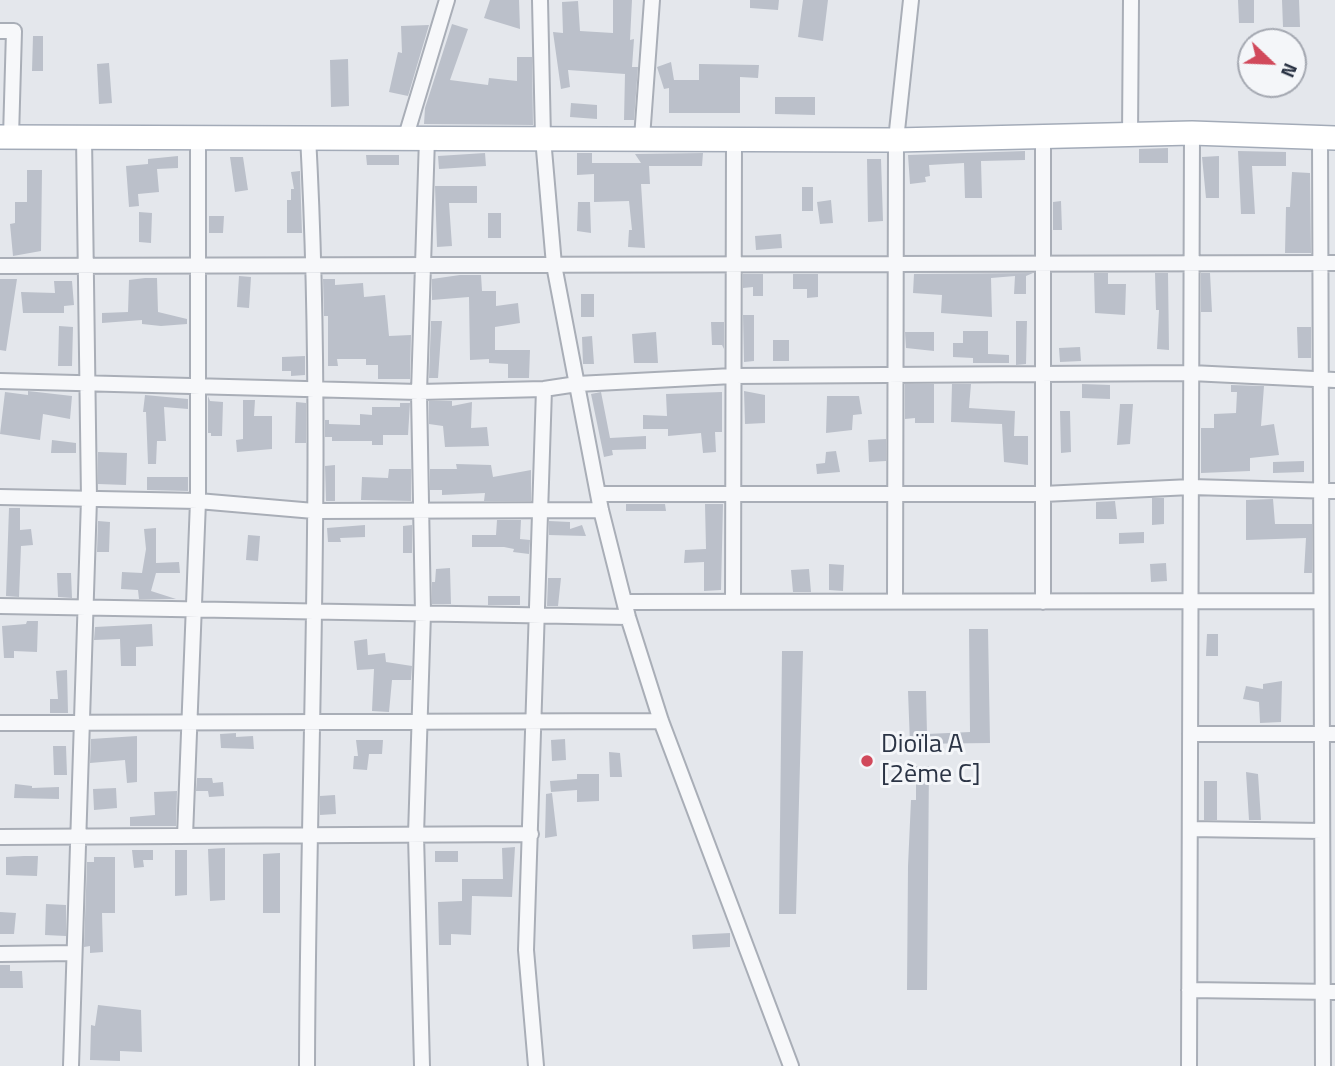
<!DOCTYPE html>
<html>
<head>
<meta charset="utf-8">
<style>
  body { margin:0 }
  #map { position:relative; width:1335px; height:1066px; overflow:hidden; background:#e4e7ec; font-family:"Titillium Web",sans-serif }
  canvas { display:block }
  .north { position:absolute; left:1237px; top:28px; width:70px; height:70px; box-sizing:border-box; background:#f4f6f9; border:2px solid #a4a8b1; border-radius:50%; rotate:113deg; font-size:19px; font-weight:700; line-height:28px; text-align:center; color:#2b3445 }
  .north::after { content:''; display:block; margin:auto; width:24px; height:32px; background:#d1495b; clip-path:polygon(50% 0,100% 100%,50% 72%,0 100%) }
</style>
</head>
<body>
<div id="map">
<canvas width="1335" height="1066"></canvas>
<div class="north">N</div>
</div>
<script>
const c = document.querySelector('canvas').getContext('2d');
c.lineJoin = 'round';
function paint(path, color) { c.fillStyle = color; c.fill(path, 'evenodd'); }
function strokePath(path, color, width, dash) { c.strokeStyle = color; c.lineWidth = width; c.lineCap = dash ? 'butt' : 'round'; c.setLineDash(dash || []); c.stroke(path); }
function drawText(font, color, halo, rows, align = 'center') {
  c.font = font + ' "Titillium Web",sans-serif'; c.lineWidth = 6; c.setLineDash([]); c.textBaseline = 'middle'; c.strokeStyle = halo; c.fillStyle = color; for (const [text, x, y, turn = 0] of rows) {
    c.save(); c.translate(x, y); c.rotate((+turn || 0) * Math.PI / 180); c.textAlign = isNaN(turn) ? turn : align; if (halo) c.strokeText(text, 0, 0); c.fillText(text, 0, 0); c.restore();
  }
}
const building = new Path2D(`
  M490,0H519L520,29L484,18Z
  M613,0H632L630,40L634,39L632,67H638L634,120H624L625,74L568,70L570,87L561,89L553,32L563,33L562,2L578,1L580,31L613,33Z
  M750,0H779L778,10L750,8Z
  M803,0H828L823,41L798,37Z
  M1238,0H1254V23H1239Z
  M1282,0H1299L1300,27H1283Z
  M452,24L468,29L450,80L488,85L489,78L517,81V57H532L533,125L424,124L425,108Z
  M429,25L408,96L389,92L398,52L402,53L401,26Z
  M33,36H43V71H32Z
  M348,59L349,106L331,107L330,60Z
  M671,62L674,80H699V64L759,65L758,78L740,77V113H669V88L664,89L657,67Z
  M109,63L112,103L99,104L97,64Z
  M775,97H815V115L775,114Z
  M571,103L597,105V119L570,117Z
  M1168,148V163H1139V149Z
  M1025,151V160L981,161L982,198H965L964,163L929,165L930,176L925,177L926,182L910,184L908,155Z
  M1238,151L1286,152V166H1252L1255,214H1241Z
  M485,153L486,166L439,169L438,156Z
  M577,153H592V163H641L635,154L703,153L702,166H649L650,184H641L645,248L628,247L629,230H632L629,201L594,202V174L577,175Z
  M366,155H399V165H367Z
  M178,156V168L157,169L159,192L138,194L139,206L129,207L126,166L148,164V159Z
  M1219,156V198H1206L1202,157Z
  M230,157H243L248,190L235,192Z
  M867,159H881L883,221L868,222Z
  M27,170H42L41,251L13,256L10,224L15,223V202H27Z
  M300,171L302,233H287V200H291V189H294L291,172Z
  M1292,172L1310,173L1311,253H1285L1286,207H1290Z
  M435,186H477V203H449L452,246L437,247Z
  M802,187H813V211H802Z
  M831,200L833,223L820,224L817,202Z
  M1061,201L1062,230H1053V202Z
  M578,202H590L591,233L577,231Z
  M139,212L152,213L151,243L139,242Z
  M488,213H501V238H488Z
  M209,216H224L223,233H209Z
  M781,234L782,248L756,250L755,236Z
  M1033,273L1026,276V294H1014L1015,276L991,278L992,317L941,313L942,295L913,293L914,274Z
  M1094,273H1108V284H1126L1125,315L1095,313Z
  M1155,273H1168L1169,350L1157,349L1159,310H1156Z
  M1201,273H1210L1212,312H1201Z
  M743,274H763V296H753V287L743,288Z
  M793,274H818V297L807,298V289H793Z
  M460,275H481L482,291H496V306L518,303L520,323L495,327V350H530L529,378H508V364L489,363V359L470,360L469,297L432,300V279Z
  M239,276L251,277L249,308L237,307Z
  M145,278H157L158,312L187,319V324L161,326L142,324V320L102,323V313L128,312L129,280Z
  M0,279H17L6,351L0,350Z
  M323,279H335V285L363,283L364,297L385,295L389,336L411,335L410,379H378V365H366V359H337L338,366H328V316H324Z
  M54,281H72L74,305L64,306V313H23L21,292L55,293Z
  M581,294H594V317H581Z
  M743,315H754V361L744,362Z
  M431,321H442L438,378H429Z
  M1016,321H1027L1026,364L1016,365Z
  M711,322H724V349L722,345H712Z
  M59,326L73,327L72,366H58Z
  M1297,327H1311V358H1298Z
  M963,331H988V354L1009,355V363H973V358L953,357V343H963Z
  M656,332L658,363H634L632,334Z
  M905,332H934V351L906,348Z
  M592,336L594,364H583L582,337Z
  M773,340H789V361H773Z
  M1080,347L1081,361L1060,362L1059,348Z
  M305,356V375L291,376V371H282V357Z
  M905,384H934V423H915V418L905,419Z
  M952,384H971L969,408L1015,411L1014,436H1028V465L1004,462L1002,424L951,422Z
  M1082,384L1110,385V399L1082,398Z
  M1231,385L1264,386L1261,426L1274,424L1279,455L1250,458V471L1201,473V428H1214V414L1236,413L1237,392H1231Z
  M28,391L72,396L70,419L43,414L40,440L0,434L5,392L28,395Z
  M744,391L765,395V423L745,424Z
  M601,392L610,438L646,436V449L612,450L613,455L604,457L591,394Z
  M722,392V432H715L716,452L703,453L701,433L668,436V429H643V415L667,416L666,394Z
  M145,395L188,399V409L164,407L166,441H157L156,464H148L146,412H143Z
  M208,396L210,401L223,402L222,436H211V433H208Z
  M827,396H859L862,414L853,415L852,430L826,433Z
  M243,400H255L254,416H272V449L237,452L236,440L243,439Z
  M429,401H452V406L472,402L471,428L487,427L489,446L445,447L443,426L429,424Z
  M296,402L306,403V443H295Z
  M400,403H410L408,435H383V445H372V441H332V437H325V420H329V424L360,425V414L372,415V407H400Z
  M1120,404H1133L1130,444L1117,445Z
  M1060,411H1070L1071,452L1061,453Z
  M886,439V461L869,462L868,440Z
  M52,440L76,443V453H51Z
  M836,451L840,472L817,474L816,464L825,463L826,452Z
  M98,452L127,453L126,485L98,484Z
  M1304,461V472L1273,473V462Z
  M456,464L491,465L493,477L531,470V501H484L485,493L442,495V490H430V469H457Z
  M335,465V501H326L325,466Z
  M389,469H411V501L361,500L362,477L388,478Z
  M147,477H188V491L147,490Z
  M1152,498H1164V524L1152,525Z
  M1273,499L1275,524H1312V573H1304L1306,538L1246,540V500Z
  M1115,501L1117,519H1096V502Z
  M626,504H665L666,511H626Z
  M705,504H723L721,590L704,591V562L684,563L685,550L706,549Z
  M9,508H20V530L31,529L33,545L21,546L19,597L6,596Z
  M497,520H521L520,539L530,540L529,554L513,552L514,549L504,547H472V535H496Z
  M98,521L110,522L109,552H97Z
  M549,521L570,522V529L582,525L586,536L549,535Z
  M365,525V537L340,538L341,542H328L327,528Z
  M412,525V553H403V526Z
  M156,528V563L179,562L180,573H156L151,591L176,599H139L138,590L121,589L122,572L142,573L146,549L144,529Z
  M1144,532V543L1119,544V533Z
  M248,535L260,536L258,561L246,560Z
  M1166,563L1167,581L1151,582L1150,564Z
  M829,564L844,565L843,591L829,590Z
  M450,568L451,604H432V582H435L436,569Z
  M809,569L811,592H793L791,570Z
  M57,573H71L72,598L58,597Z
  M548,578H561L558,606H547Z
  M488,596H520V605H488Z
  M27,621H38L37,652L14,651V658H4L2,626L26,624Z
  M152,624L153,646L136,647V666H121L120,639L94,640L95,627Z
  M969,629H988L990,743L910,744L908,691H926L927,734L970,732Z
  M1207,634H1218V656H1206Z
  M367,639L368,655L385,653L386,662L412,666L411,680H392L389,712L372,711L374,669L357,670L354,641Z
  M782,651H803L796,914H779Z
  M67,670L68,713H50V699H58L56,671Z
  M1282,681L1281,722L1260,723L1259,702L1243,699L1246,686L1263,689V684Z
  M236,733V737L253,736L254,749L221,748L220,734Z
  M137,736V782L127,783L125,760L90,763L91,739Z
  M565,739L566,760L552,761L551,740Z
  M356,740H383L382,754H369L367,770L353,769L354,756H358Z
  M53,746H66L67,775H54Z
  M609,752L620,753L622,777H610Z
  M916,766H929L927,990H907L908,866L911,800H916Z
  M1246,772L1258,774L1261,820H1249Z
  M577,774H599V801L577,802V790L551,792L550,781L577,779Z
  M197,778H212L213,783L223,782L224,796L209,797L208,791H196Z
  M1204,781H1217V820H1204Z
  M15,784L32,786V788L59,787V799L14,798Z
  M116,788L117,808L94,810L93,789Z
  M177,791L176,826H130V817L155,815L154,792Z
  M552,793L557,836L545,838L546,794Z
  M335,795L336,814L320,815V796Z
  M515,847L512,897L472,896L471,935L451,934V945H439L438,902L462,901V879H503L502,848Z
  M225,848V900L210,901L208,849Z
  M132,850H153V860H143L144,867L134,868Z
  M175,850H187V895L175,896Z
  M435,851H458V862H435Z
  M280,853V913H263V854Z
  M24,856H38L37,876L6,875V857Z
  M94,857H115V913H102L103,952L90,953V946L84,947L87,862H94Z
  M46,904L66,905V936L45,935Z
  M0,912L16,913L14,934H0Z
  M730,933V947L693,949L692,935Z
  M0,965H10V971H22L23,988H0Z
  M98,1005L141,1010L142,1052L120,1051V1061L90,1060L91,1025L95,1026Z`);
const minor = new Path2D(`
  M540,0L543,138L554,265L601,510L628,617L661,721L791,1066
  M0,31H14L11,137
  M406,136L447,0
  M1130,136L1131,0
  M642,138L652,0
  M1320,138L1323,1066
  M0,266L1335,263
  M0,381L419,392L544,389L577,384L733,376L1191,373L1335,380
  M598,494H1043L1191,487L1335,491
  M0,497L198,501L314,511L601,510
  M895,601L896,140L911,0
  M625,602L1321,601
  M733,602L734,139
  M1043,602V137
  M0,606L628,617
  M0,723L661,721
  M1190,734H1335
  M1190,829L1322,831
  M185,836L198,501V137
  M0,837L531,834
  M0,954L74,953
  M1189,990L1335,992
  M71,1066L89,499L84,137
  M307,1066C308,756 325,446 308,136
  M422,1066L416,835L423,613L419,392L427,138
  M536,1066L526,950L544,389
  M1189,1066L1192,133`);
const primary = new Path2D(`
  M0,137L896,140L1192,133L1335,138`);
const markers = [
  [867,761,7,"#d1495b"]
];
const poiNames = [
  ["Dioïla A",881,746],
  ["[2ème C]",881,776]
];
paint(building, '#bbc0ca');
strokePath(minor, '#a9aeb7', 18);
strokePath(primary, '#a3abb8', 26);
strokePath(minor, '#f7f8fa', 14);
strokePath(primary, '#fff', 23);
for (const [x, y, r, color] of markers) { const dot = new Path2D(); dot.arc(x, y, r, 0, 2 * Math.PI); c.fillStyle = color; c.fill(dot); strokePath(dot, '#f4f6f9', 2.5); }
drawText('26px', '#2b3445', '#f4f6f9', poiNames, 'left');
</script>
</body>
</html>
